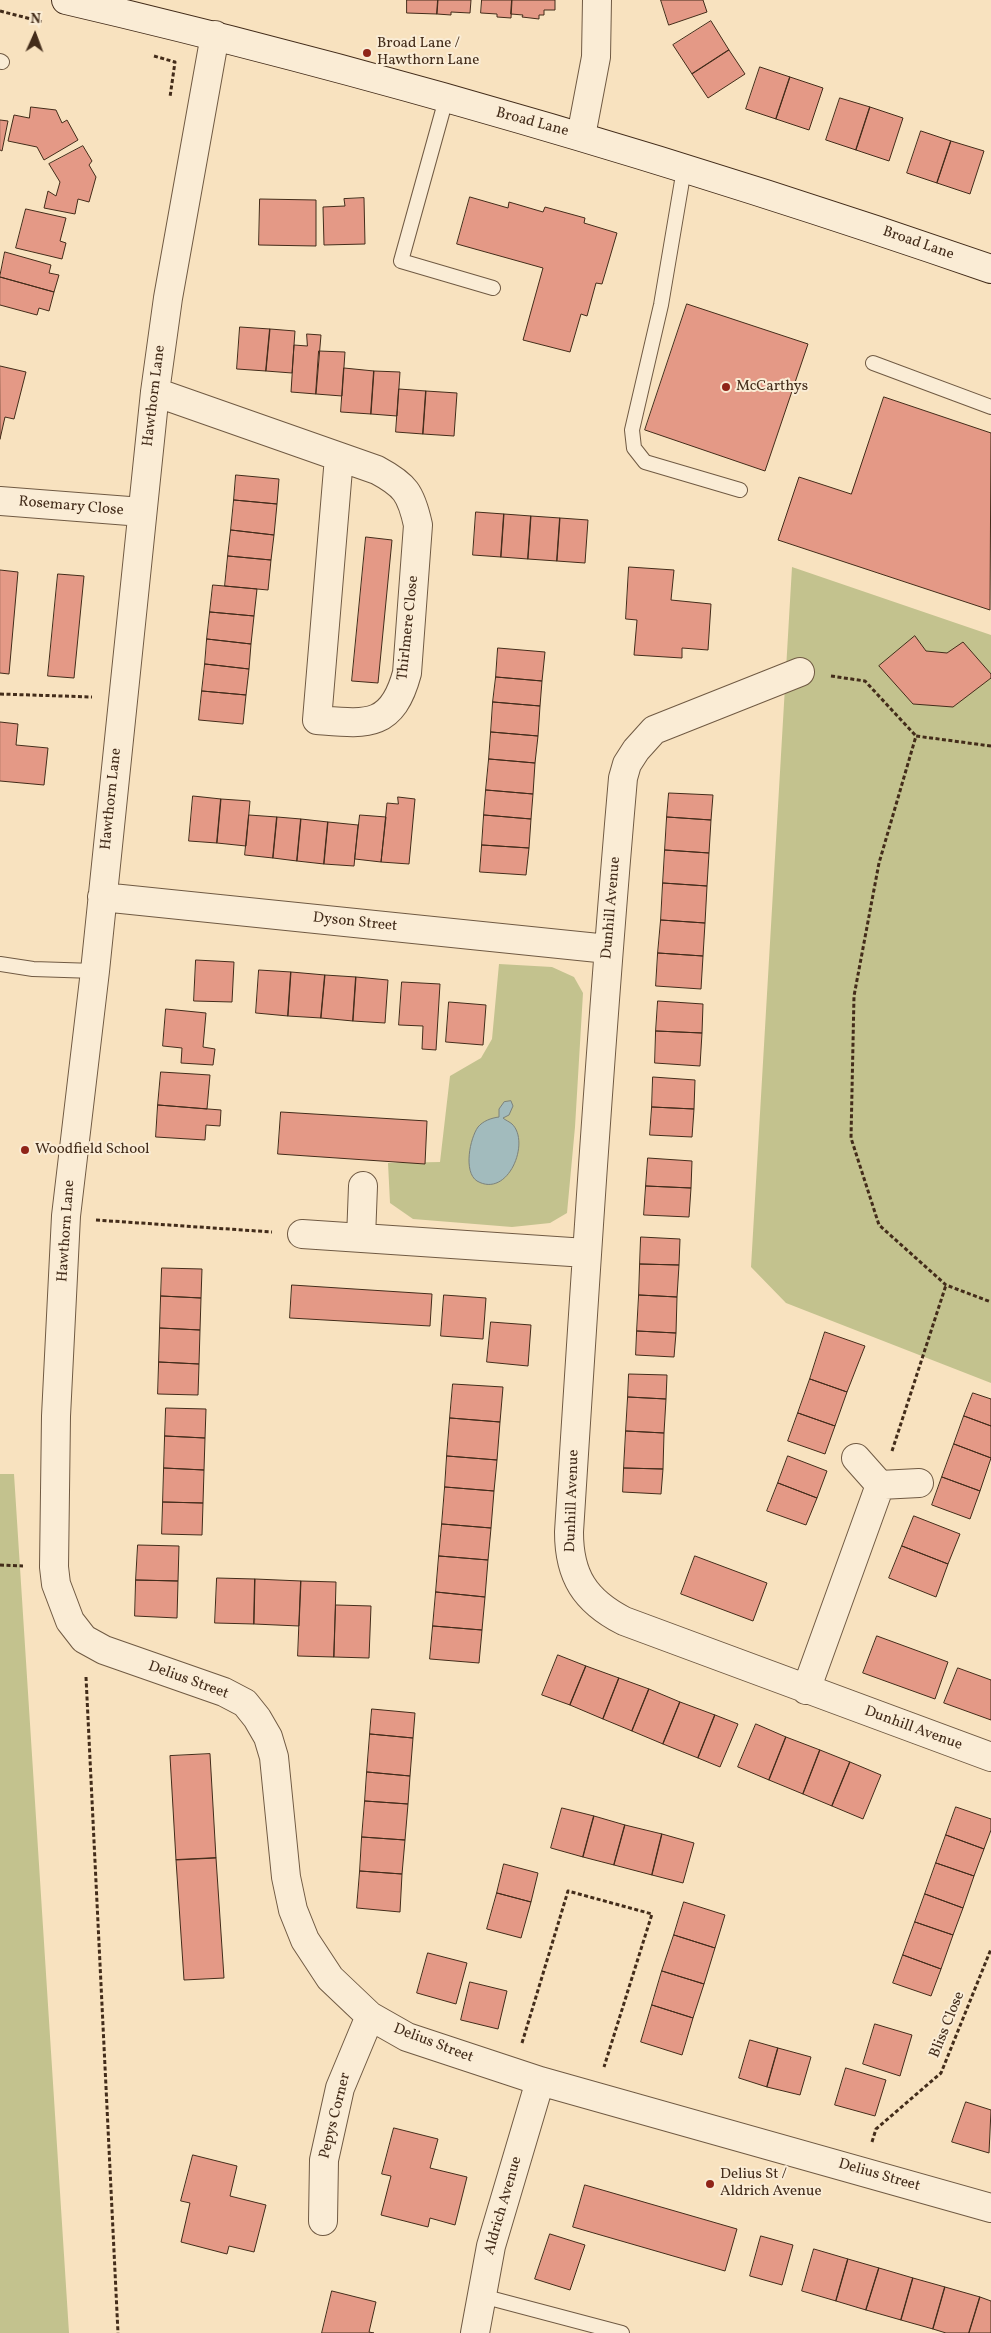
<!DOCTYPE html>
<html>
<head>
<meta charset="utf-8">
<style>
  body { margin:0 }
  #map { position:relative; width:991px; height:2333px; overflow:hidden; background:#f8e2bf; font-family:Vollkorn,serif }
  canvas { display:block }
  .north { position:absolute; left:10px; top:10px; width:50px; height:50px; -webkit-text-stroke:4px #faecd5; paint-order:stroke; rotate:2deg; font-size:14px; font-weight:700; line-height:20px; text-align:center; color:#432c1a }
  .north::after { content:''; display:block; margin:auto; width:18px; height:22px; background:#432c1a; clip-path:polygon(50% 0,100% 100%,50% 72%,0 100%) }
</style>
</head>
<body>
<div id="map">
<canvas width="991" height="2333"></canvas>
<div class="north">N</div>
</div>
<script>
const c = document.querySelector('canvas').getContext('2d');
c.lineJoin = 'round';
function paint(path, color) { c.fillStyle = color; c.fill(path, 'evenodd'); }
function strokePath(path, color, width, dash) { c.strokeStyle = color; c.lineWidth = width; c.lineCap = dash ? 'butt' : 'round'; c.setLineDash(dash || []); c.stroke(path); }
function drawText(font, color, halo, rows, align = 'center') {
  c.font = font + ' Vollkorn,serif'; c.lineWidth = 4; c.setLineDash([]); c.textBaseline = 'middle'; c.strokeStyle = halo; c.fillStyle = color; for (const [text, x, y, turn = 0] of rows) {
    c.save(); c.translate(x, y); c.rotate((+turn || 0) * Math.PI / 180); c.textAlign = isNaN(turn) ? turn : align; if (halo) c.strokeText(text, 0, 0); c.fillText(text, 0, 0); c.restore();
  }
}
const green = new Path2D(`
  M792,567L991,635V1383L786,1303L751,1267Z
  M499,964L552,967L574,977L583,993L575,1127L567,1213L550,1223L512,1227L413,1219L390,1203L388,1163L440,1162L450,1076L481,1058L492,1039Z
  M0,1474H14L69,2333H0Z`);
const water = new Path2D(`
  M511,1101L513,1106L509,1115L503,1118C505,1120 510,1122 512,1124C531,1142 508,1199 477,1181C463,1172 470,1138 478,1127C483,1121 491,1118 499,1117V1109L504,1102Z`);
const building = new Path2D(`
  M407,0H438L437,14L407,13Z
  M438,0H471L470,13L451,12V15L437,14Z
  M482,0H512L511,18L497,17V14L481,13Z
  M512,0H555V10H544V15H539V19L522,17L523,15L511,14Z
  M661,0H703L707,12L669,25Z
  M711,21L729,50L692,74L673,45Z
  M729,50L745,74L708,98L692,74Z
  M760,67L790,77L776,119L746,109Z
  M790,77L823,88L809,130L776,119Z
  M840,98L870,107L856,150L826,140Z
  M31,107L56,110L62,123L67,120L78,140L44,160L37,147L8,141L14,115L29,118Z
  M870,107L903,118L889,161L856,150Z
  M0,120L8,121L2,151L0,150Z
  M921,131L951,141L937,183L907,173Z
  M951,141L984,151L970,194L937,183Z
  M83,146L92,161L89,165L96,177L89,202L78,199L75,214L44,208L48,191L56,196L60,182L49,164Z
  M470,197L508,208L509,202L543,212L545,207L585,218L584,223L617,233L602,284L596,283L587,316L581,314L570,352L523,340L543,268L457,244Z
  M364,198L365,244L324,245L323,207L345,206L344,199Z
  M260,199L316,200V246L259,245Z
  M26,209L66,218L60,241L66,243L62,259L16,248Z
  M5,252L51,265L49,273L59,275L54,292L0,277Z
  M0,277L54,292L49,311L39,308L37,315L0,305Z
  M687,304L808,344L765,471L645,430Z
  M240,327L270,329L266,371L237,369Z
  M270,329L295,331L292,373L266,371Z
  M307,334L321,335L316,394L291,392L294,345L307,346Z
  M319,351L345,352L342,396L316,394Z
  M0,366L26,372L14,419L5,417L0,439Z
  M344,368L374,371L371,414L341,412Z
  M374,371L400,372L397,416L371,414Z
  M399,389L426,391L423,434L396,432Z
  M426,391L457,393L454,436L423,434Z
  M884,397L991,433L990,610L778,540L799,477L851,494Z
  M236,475L279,479L277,504L234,500Z
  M234,500L277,504L274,535L231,530Z
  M476,512L504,514L501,557L473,555Z
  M504,514L531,516L528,559L501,557Z
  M531,516L560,518L557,561L528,559Z
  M560,518L588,520L585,563L557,561Z
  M231,530L274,535L271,560L228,556Z
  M366,537L392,540L378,683L352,681Z
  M228,556L271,560L268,590L225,586Z
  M629,567L674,570L671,600L711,604L708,650L682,648V658L634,655L637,620L626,619Z
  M0,570L18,572L9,674L0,673Z
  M58,574L84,576L74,678L48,676Z
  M213,585L257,589L254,616L210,612Z
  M210,612L254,616L251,644L207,639Z
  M915,636L926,651L947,653L963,642L991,674V678L953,707L913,704L879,666Z
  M207,639L251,644L249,669L205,664Z
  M498,648L545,652L542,681L496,677Z
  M205,664L249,669L246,695L202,691Z
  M496,677L542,681L540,706L493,702Z
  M202,691L246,695L243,724L199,720Z
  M493,702L540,706L538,736L491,732Z
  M0,722L18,724L16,745L48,748L44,785L0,781Z
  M491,732L538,736L535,763L489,759Z
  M489,759L535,763L533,794L486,790Z
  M486,790L533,794L531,819L484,815Z
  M669,793L713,795L711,820L667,817Z
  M193,796L221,799L217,843L189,841Z
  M398,797L415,799L409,864L381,862L387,803L398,804Z
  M221,799L250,801L246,846L217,843Z
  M249,815L277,817L273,858L245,855Z
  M360,815L386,817L381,862L355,859Z
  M484,815L531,819L529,848L482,845Z
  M277,817L301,819L297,861L273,858Z
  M667,817L711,820L709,853L665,850Z
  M301,819L328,822L324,864L297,861Z
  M328,822L358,825L354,866L324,864Z
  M482,845L529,848L526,875L480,872Z
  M665,850L709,853L707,886L663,883Z
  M663,883L707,886L705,923L661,920Z
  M661,920L705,923L703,956L658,953Z
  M658,953L703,956L701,989L656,986Z
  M196,960L234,962L232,1002L194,1001Z
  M259,970L291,972L288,1016L256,1013Z
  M291,972L325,975L321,1018L288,1016Z
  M325,975L356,977L353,1021L321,1018Z
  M356,977L388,980L385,1023L353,1021Z
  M402,982L440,984L436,1050L422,1049L423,1026L399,1025Z
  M658,1001L703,1004L702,1033L656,1031Z
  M449,1002L486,1005L483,1045L446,1042Z
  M166,1009L206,1013L203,1047L215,1049L213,1065L181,1063L182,1048L163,1046Z
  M656,1031L702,1033L700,1066L655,1063Z
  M161,1072L210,1075L207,1109L158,1105Z
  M653,1077L695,1080L694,1109L652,1107Z
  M158,1105L221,1110L220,1126L206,1125L205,1140L156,1137Z
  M652,1107L694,1109L692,1137L650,1135Z
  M281,1112L427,1121L425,1164L278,1154Z
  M648,1158L692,1161L691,1188L646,1186Z
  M646,1186L691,1188L689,1217L644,1215Z
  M641,1237L680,1239L679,1265L640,1264Z
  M640,1264L679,1265L677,1297L639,1295Z
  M162,1268L202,1269L201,1298L161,1296Z
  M292,1285L432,1294L430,1326L290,1318Z
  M444,1295L486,1298L483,1339L441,1336Z
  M639,1295L677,1297L676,1333L637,1331Z
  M161,1296L201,1298L200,1330L160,1328Z
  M491,1322L531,1325L528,1366L487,1362Z
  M160,1328L200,1330L199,1364L159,1362Z
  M637,1331L676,1333L674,1357L636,1355Z
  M825,1332L865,1346L847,1392L810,1379Z
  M159,1362L199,1364L198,1395L158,1394Z
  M629,1374L667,1375L666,1399L628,1397Z
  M810,1379L847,1392L835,1426L798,1413Z
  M453,1384L503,1387L500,1422L450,1418Z
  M973,1393L991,1399V1426L964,1416Z
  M628,1397L666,1399L664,1433L626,1431Z
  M166,1408L206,1409L205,1438L165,1436Z
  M798,1413L835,1426L825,1454L788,1441Z
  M964,1416L991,1426V1458L954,1444Z
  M450,1418L500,1422L497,1460L447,1456Z
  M626,1431L664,1433L663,1469L624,1468Z
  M165,1436L205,1438L204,1470L164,1468Z
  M954,1444L991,1458L980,1491L942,1477Z
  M447,1456L497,1460L494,1491L445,1487Z
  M788,1456L827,1471L817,1498L778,1483Z
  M164,1468L204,1470L203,1503L163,1502Z
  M624,1468L663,1469L661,1494L623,1492Z
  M942,1477L980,1491L970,1519L932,1505Z
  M778,1483L817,1498L806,1525L767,1511Z
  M445,1487L494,1491L491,1528L442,1524Z
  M163,1502L203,1503L202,1535L162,1534Z
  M914,1516L960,1534L948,1564L902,1546Z
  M442,1524L491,1528L488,1560L439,1556Z
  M138,1545L179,1546L178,1581L136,1580Z
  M902,1546L948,1564L936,1597L889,1578Z
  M439,1556L488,1560L485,1597L436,1592Z
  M695,1556L767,1583L753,1621L681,1594Z
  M217,1578L255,1579L254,1624L215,1623Z
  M255,1579L301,1581L299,1626L254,1624Z
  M136,1580L178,1581L177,1618L135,1616Z
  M301,1581L336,1582L334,1657L298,1656Z
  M436,1592L485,1597L482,1630L433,1626Z
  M336,1605L371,1606L369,1658L334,1657Z
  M433,1626L482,1630L479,1663L430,1659Z
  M877,1636L948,1662L935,1699L863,1673Z
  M558,1655L586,1666L570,1705L542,1695Z
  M586,1666L619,1678L603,1719L570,1705Z
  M958,1668L991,1680V1720L944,1703Z
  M619,1678L649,1689L632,1731L603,1719Z
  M649,1689L680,1702L663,1744L632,1731Z
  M680,1702L715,1715L698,1758L663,1744Z
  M372,1709L415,1713L413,1738L370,1734Z
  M715,1715L738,1724L720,1767L698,1758Z
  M756,1724L786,1737L769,1780L738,1767Z
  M370,1734L413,1738L410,1776L367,1772Z
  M786,1737L820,1750L803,1794L769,1780Z
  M820,1750L850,1762L832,1806L803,1794Z
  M210,1754L216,1858L176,1860L170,1756Z
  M850,1762L881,1775L863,1819L832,1806Z
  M367,1772L410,1776L408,1804L365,1801Z
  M365,1801L408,1804L405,1840L362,1837Z
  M956,1807L991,1819V1830L984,1849L946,1835Z
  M562,1808L594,1816L583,1857L551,1848Z
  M594,1816L625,1825L614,1865L583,1857Z
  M625,1825L662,1834L652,1875L614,1865Z
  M662,1834L694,1843L683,1883L652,1875Z
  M946,1835L984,1849L974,1876L936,1863Z
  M362,1837L405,1840L402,1874L360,1871Z
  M216,1858L224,1978L184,1980L176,1860Z
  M936,1863L974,1876L963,1908L925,1894Z
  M504,1864L538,1873L531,1902L497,1893Z
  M360,1871L402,1874L400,1912L357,1908Z
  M497,1893L531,1902L521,1938L487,1929Z
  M925,1894L963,1908L953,1935L915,1922Z
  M684,1902L725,1915L715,1948L674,1935Z
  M915,1922L953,1935L941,1969L903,1955Z
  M674,1935L715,1948L704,1984L662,1971Z
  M428,1953L467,1963L456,2004L417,1993Z
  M903,1955L941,1969L931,1996L893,1983Z
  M662,1971L704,1984L693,2018L652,2005Z
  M470,1982L507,1991L498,2029L461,2020Z
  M652,2005L693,2018L682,2055L641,2042Z
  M875,2024L912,2035L900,2076L863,2064Z
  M750,2040L778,2048L767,2087L739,2078Z
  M778,2048L811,2057L800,2095L767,2087Z
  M846,2068L886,2080L875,2116L835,2105Z
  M966,2102L991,2110L989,2153L952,2142Z
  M394,2128L438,2139L430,2168L467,2177L455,2225L430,2218L428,2227L381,2215L391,2176L382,2174Z
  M193,2155L237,2166L230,2196L266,2205L254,2252L229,2246L227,2254L181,2242L190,2203L181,2201Z
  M585,2185L737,2229L725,2271L573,2227Z
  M550,2234L585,2245L570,2290L535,2279Z
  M761,2236L793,2245L782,2285L750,2276Z
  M814,2249L848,2259L836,2301L802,2291Z
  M848,2259L879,2268L866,2310L836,2301Z
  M879,2268L913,2278L901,2320L866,2310Z
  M913,2278L945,2287L933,2329L901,2320Z
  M945,2287L980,2297L969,2333H946L933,2329Z
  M332,2291L376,2302L369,2332L374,2333H322Z
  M980,2297L991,2301V2333H969Z`);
const path = new Path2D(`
  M0,11L43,22
  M154,56L175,62L170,97
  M831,676L865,681L916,736
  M0,694L92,697
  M991,746L916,736L879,863L854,996L851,1138L879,1225L946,1285L991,1302
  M96,1220L272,1232
  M892,1451L946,1285
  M0,1565L23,1566
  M86,1677L118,2333
  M522,2043L568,1891L652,1914L604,2067
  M872,2142L876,2129L941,2073L991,1949`);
const lane = new Path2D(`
  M0,61L2,62
  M446,99L401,261L493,288
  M684,169L661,305L632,430L634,448L645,462L740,490
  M873,363L991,407
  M0,964L33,969L95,971
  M482,2296L622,2333`);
const street = new Path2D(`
  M215,35L168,298L155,392L95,971L66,1216L56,1416L54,1567L56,1584L70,1621L84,1639L104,1650L224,1692L245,1703L257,1718L268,1737L274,1757L286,1877L293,1910L305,1940L330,1978L370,2016L407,2037L540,2081L991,2208
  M581,136L596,57L597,0
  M155,392L377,470C405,485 411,493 418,525L407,673C392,729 366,724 317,720L339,457
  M0,501L142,512
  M800,672L654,730L636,750L627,764L623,778C601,1029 585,1281 569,1532C569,1576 585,1601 624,1621L991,1757
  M102,897L608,949
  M302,1234L586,1253
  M361,1238L363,1186
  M856,1458L880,1485L919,1483
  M806,1690L880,1485
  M323,2221L324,2160L340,2088L370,2016
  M475,2333L491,2246L540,2081`);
const secondary = new Path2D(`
  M66,0C379,73 687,164 991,269`);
const markers = [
  [367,53,5,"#8f2418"],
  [726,387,5,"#8f2418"],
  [25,1150,5,"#8f2418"],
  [710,2184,5,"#8f2418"]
];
const poiNames = [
  ["Broad Lane /",377,44],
  ["Hawthorn Lane",377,61],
  ["McCarthys",736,387],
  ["Woodfield School",35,1150],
  ["Delius St /",720,2175],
  ["Aldrich Avenue",720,2192]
];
const streetNames = [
  ["Broad Lane",532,123,15],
  ["Broad Lane",918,244,19],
  ["Hawthorn Lane",155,396,-83],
  ["Rosemary Close",71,507,5],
  ["Thirlmere Close",409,628,-84],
  ["Hawthorn Lane",112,799,-84],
  ["Dunhill Avenue",612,908,-85],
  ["Dyson Street",355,923,6],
  ["Hawthorn Lane",67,1231,-86],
  ["Dunhill Avenue",573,1501,-88],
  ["Delius Street",188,1681,20],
  ["Dunhill Avenue",913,1729,20],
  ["Bliss Close",948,2025,-68],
  ["Delius Street",433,2044,21],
  ["Pepys Corner",336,2116,-76],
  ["Delius Street",879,2176,16],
  ["Aldrich Avenue",504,2206,-74]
];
paint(green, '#c3c28e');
paint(water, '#a2bbbd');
strokePath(water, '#7c827c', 1);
paint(building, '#e49986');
strokePath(building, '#432c1a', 1);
strokePath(lane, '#705a43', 16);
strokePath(street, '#705a43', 30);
strokePath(secondary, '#432c1a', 30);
strokePath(path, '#432c1a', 3, [4, 2.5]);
strokePath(lane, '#faecd5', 14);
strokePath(street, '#faecd5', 28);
strokePath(secondary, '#faecd5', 28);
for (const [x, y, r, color] of markers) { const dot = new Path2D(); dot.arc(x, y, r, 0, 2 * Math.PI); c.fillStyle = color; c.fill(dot); strokePath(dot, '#faecd5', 2); }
drawText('15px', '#432c1a', '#faecd5', poiNames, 'left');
drawText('15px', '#432c1a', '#faecd5', streetNames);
</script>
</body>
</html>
